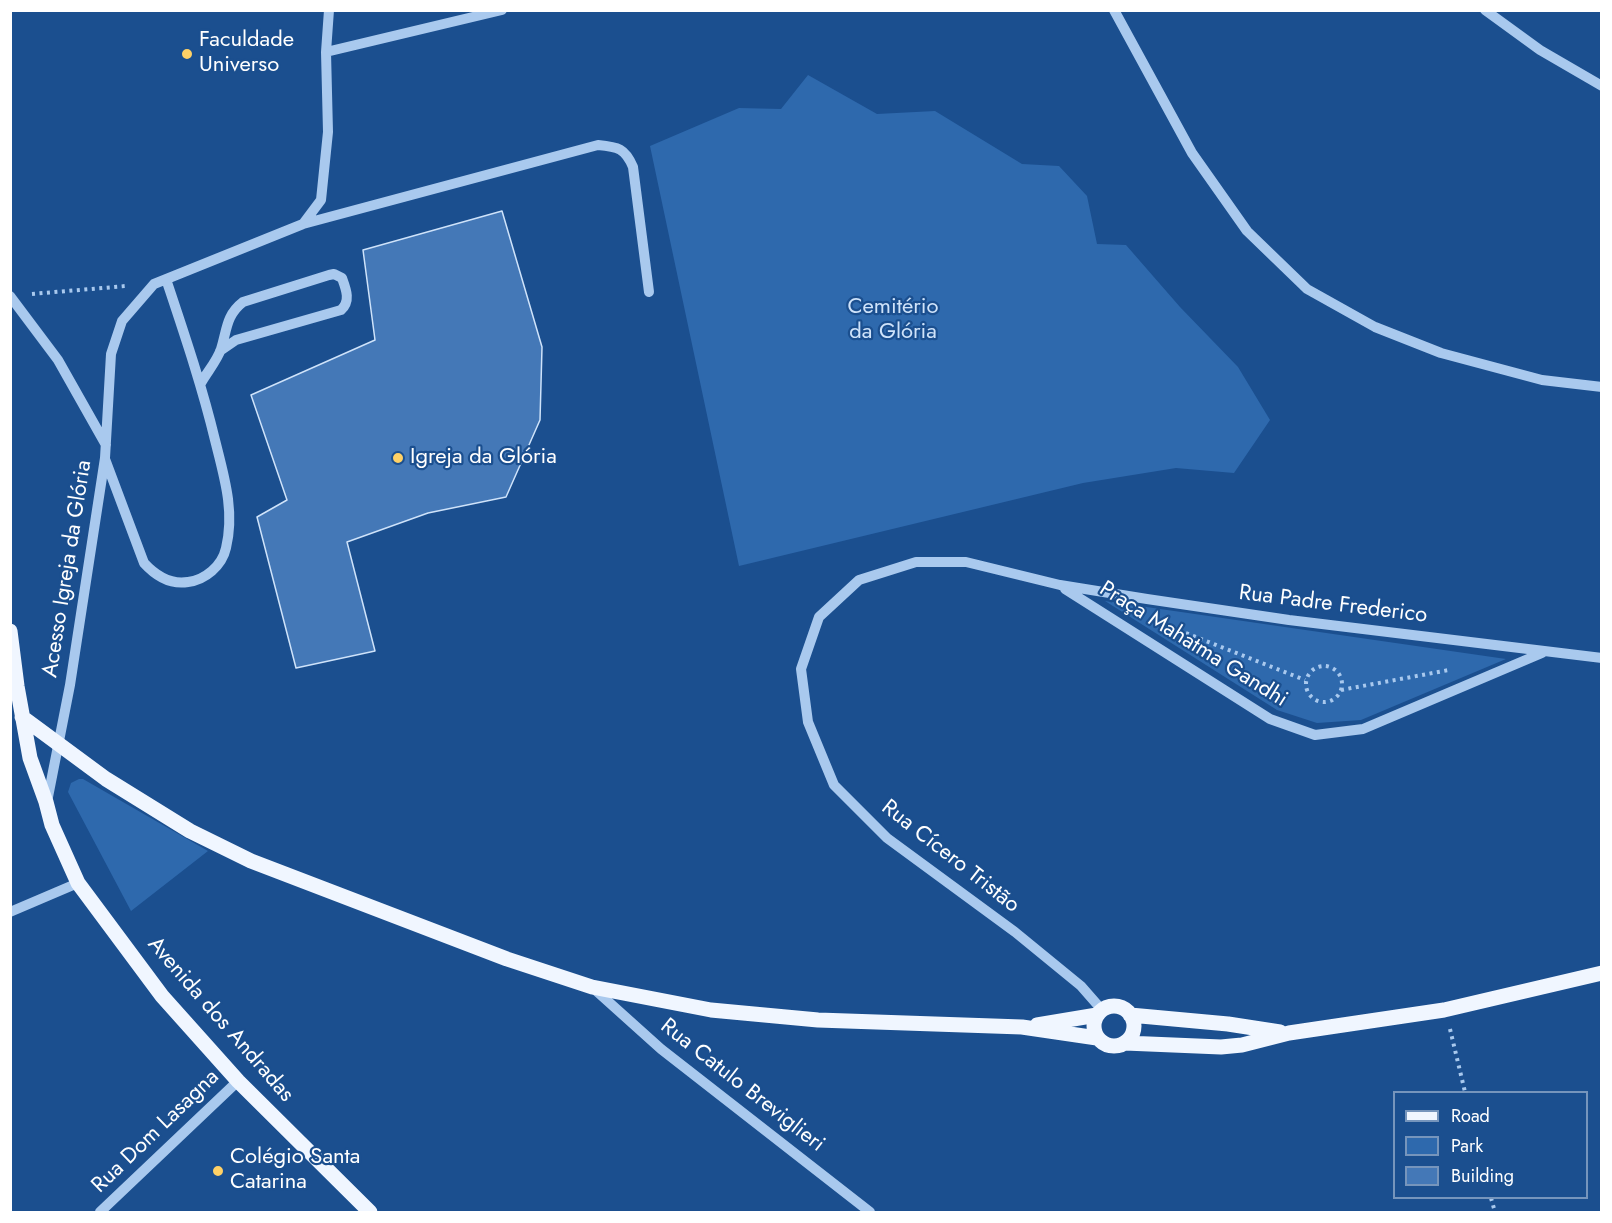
<!DOCTYPE html>
<html>
<head>
<meta charset="utf-8">
<style>
  body { margin:0 }
  #map { position:relative; width:1612px; height:1223px; overflow:hidden; background:#1b4f8f; font-family:Jost,sans-serif }
  canvas { display:block }
  .frame { position:absolute; inset:0; border:12px solid #fff; pointer-events:none }
  .legend { position:absolute; left:1393px; top:1091px; width:195px; height:108px; box-sizing:border-box; background:#1b4f8f; border:2px solid #7695bc; margin:0; padding:8px 10px; list-style:none; font-size:18px; color:#fff }
  .legend li { display:flex; align-items:center; gap:12px; height:30px }
  .legend b { width:30px; border:2px solid #7695bc }
</style>
</head>
<body>
<div id="map">
<canvas width="1612" height="1223"></canvas>
<div class="frame"></div>
<ul class="legend">
<li><b style="height:8px;background:#f0f6ff"></b>Road</li>
<li><b style="height:16px;background:#2e69ad"></b>Park</li>
<li><b style="height:16px;background:#4478b7"></b>Building</li>
</ul>
</div>
<script>
const c = document.querySelector('canvas').getContext('2d');
c.lineJoin = 'round';
function paint(path, color) { c.fillStyle = color; c.fill(path, 'evenodd'); }
function strokePath(path, color, width, dash) { c.strokeStyle = color; c.lineWidth = width; c.lineCap = dash ? 'butt' : 'round'; c.setLineDash(dash || []); c.stroke(path); }
function drawText(font, color, halo, rows, align = 'center') {
  c.font = font + ' Jost,sans-serif'; c.lineWidth = 4.5; c.setLineDash([]); c.textBaseline = 'middle'; c.strokeStyle = halo; c.fillStyle = color; for (const [text, x, y, turn = 0] of rows) {
    c.save(); c.translate(x, y); c.rotate((+turn || 0) * Math.PI / 180); c.textAlign = isNaN(turn) ? turn : align; if (halo) c.strokeText(text, 0, 0); c.fillText(text, 0, 0); c.restore();
  }
}
const green = new Path2D(`
  M808,75L877,114L935,111L1022,164L1059,166L1087,196L1097,244L1126,245L1180,307L1238,367L1270,420L1234,473L1176,468L1083,483L739,566L650,146L739,108L781,109Z
  M1105,601L1506,659L1361,720L1317,723L1277,710Z
  M79,779H83L208,851L131,911L68,792L71,783Z`);
const building = new Path2D(`
  M502,211L542,347L540,420L506,497L428,513L347,542L375,651L296,668L257,517L287,500L251,395L375,340L363,250Z`);
const path = new Path2D(`
  M32,294L126,286
  M1158,622L1305,680
  M1306 684a18 18 0 1 1 36 0a18 18 0 1 1-36 0Z
  M1341,690L1449,670
  M1450,1029L1465,1092
  M1491,1198L1495,1212`);
const minor = new Path2D(`
  M1114,10L1192,153L1247,231L1307,289L1375,327L1441,353L1542,380L1602,387
  M1485,10L1540,50L1602,86
  M326,52L502,10
  M303,224L321,200L328,132L326,52L329,10
  M10,296L58,360L106,445
  M201,383C207,372 217,361 221,349C227,330 226,315 243,302L329,275L334,274L342,278C346,289 351,301 341,310L236,340L220,351
  M105,459L144,563C155,575 170,585 188,582C205,580 222,566 226,548C235,511 224,476 215,440C202,386 184,333 166,279
  M1065,589L1270,719L1315,735L1363,729L1542,653
  M47,802L70,685L105,458L111,354L122,321L154,284L303,224L598,145C618,147 625,148 633,167L649,292
  M10,912L78,883
  M592,987L661,1049L870,1212
  M1102,1010L1081,986L1015,932L887,838L834,785L808,722L801,669L819,617L859,580L916,562H966L1060,585L1147,599L1289,620L1602,658
  M100,1212L238,1081`);
const major = new Path2D(`
  M10,631L17,686L30,758L46,802L52,825L78,883L162,996L238,1081L370,1212
  M22,717L106,779L190,831L251,861L507,959L592,987L711,1010L818,1020L1022,1027L1097,1038
  M1094 1026a20 20 0 1 1 40 0a20 20 0 1 1-40 0Z
  M1130,1015L1228,1024L1280,1032
  M1037,1025L1097,1015
  M1125,1043L1221,1047L1242,1045L1289,1033L1444,1010L1602,973`);
const markers = [
  [187,54,6,"#ffd166"],
  [398,458,6,"#ffd166"],
  [218,1171,6,"#ffd166"]
];
const poiNames = [
  ["Faculdade",199,41],
  ["Universo",199,66],
  ["Igreja da Glória",410,458],
  ["Colégio Santa",230,1158],
  ["Catarina",230,1183]
];
const parkNames = [
  ["Cemitério",893,308],
  ["da Glória",893,333]
];
const streetNames = [
  ["Acesso Igreja da Glória",68,569,-81],
  ["Rua Padre Frederico",1333,605,7],
  ["Praça Mahatma Gandhi",1193,645,32],
  ["Rua Cícero Tristão",950,857,38],
  ["Avenida dos Andradas",220,1020,49],
  ["Rua Catulo Breviglieri",742,1086,38],
  ["Rua Dom Lasagna",156,1132,-44]
];
paint(green, '#2e69ad');
paint(building, '#4478b7');
strokePath(building, '#cfe3fa', 1.5);
strokePath(path, '#a9c9ee', 4, [3, 4.5]);
strokePath(minor, '#a9c9ee', 10);
strokePath(major, '#f0f6ff', 15);
for (const [x, y, r, color] of markers) { const dot = new Path2D(); dot.arc(x, y, r, 0, 2 * Math.PI); c.fillStyle = color; c.fill(dot); strokePath(dot, '#1b4f8f', 2); }
drawText('22px', '#fff', '#1b4f8f', poiNames, 'left');
drawText('22px', '#cfe3fa', '#1b4f8f', parkNames);
drawText('22px', '#fff', '#1b4f8f', streetNames);
</script>
</body>
</html>
